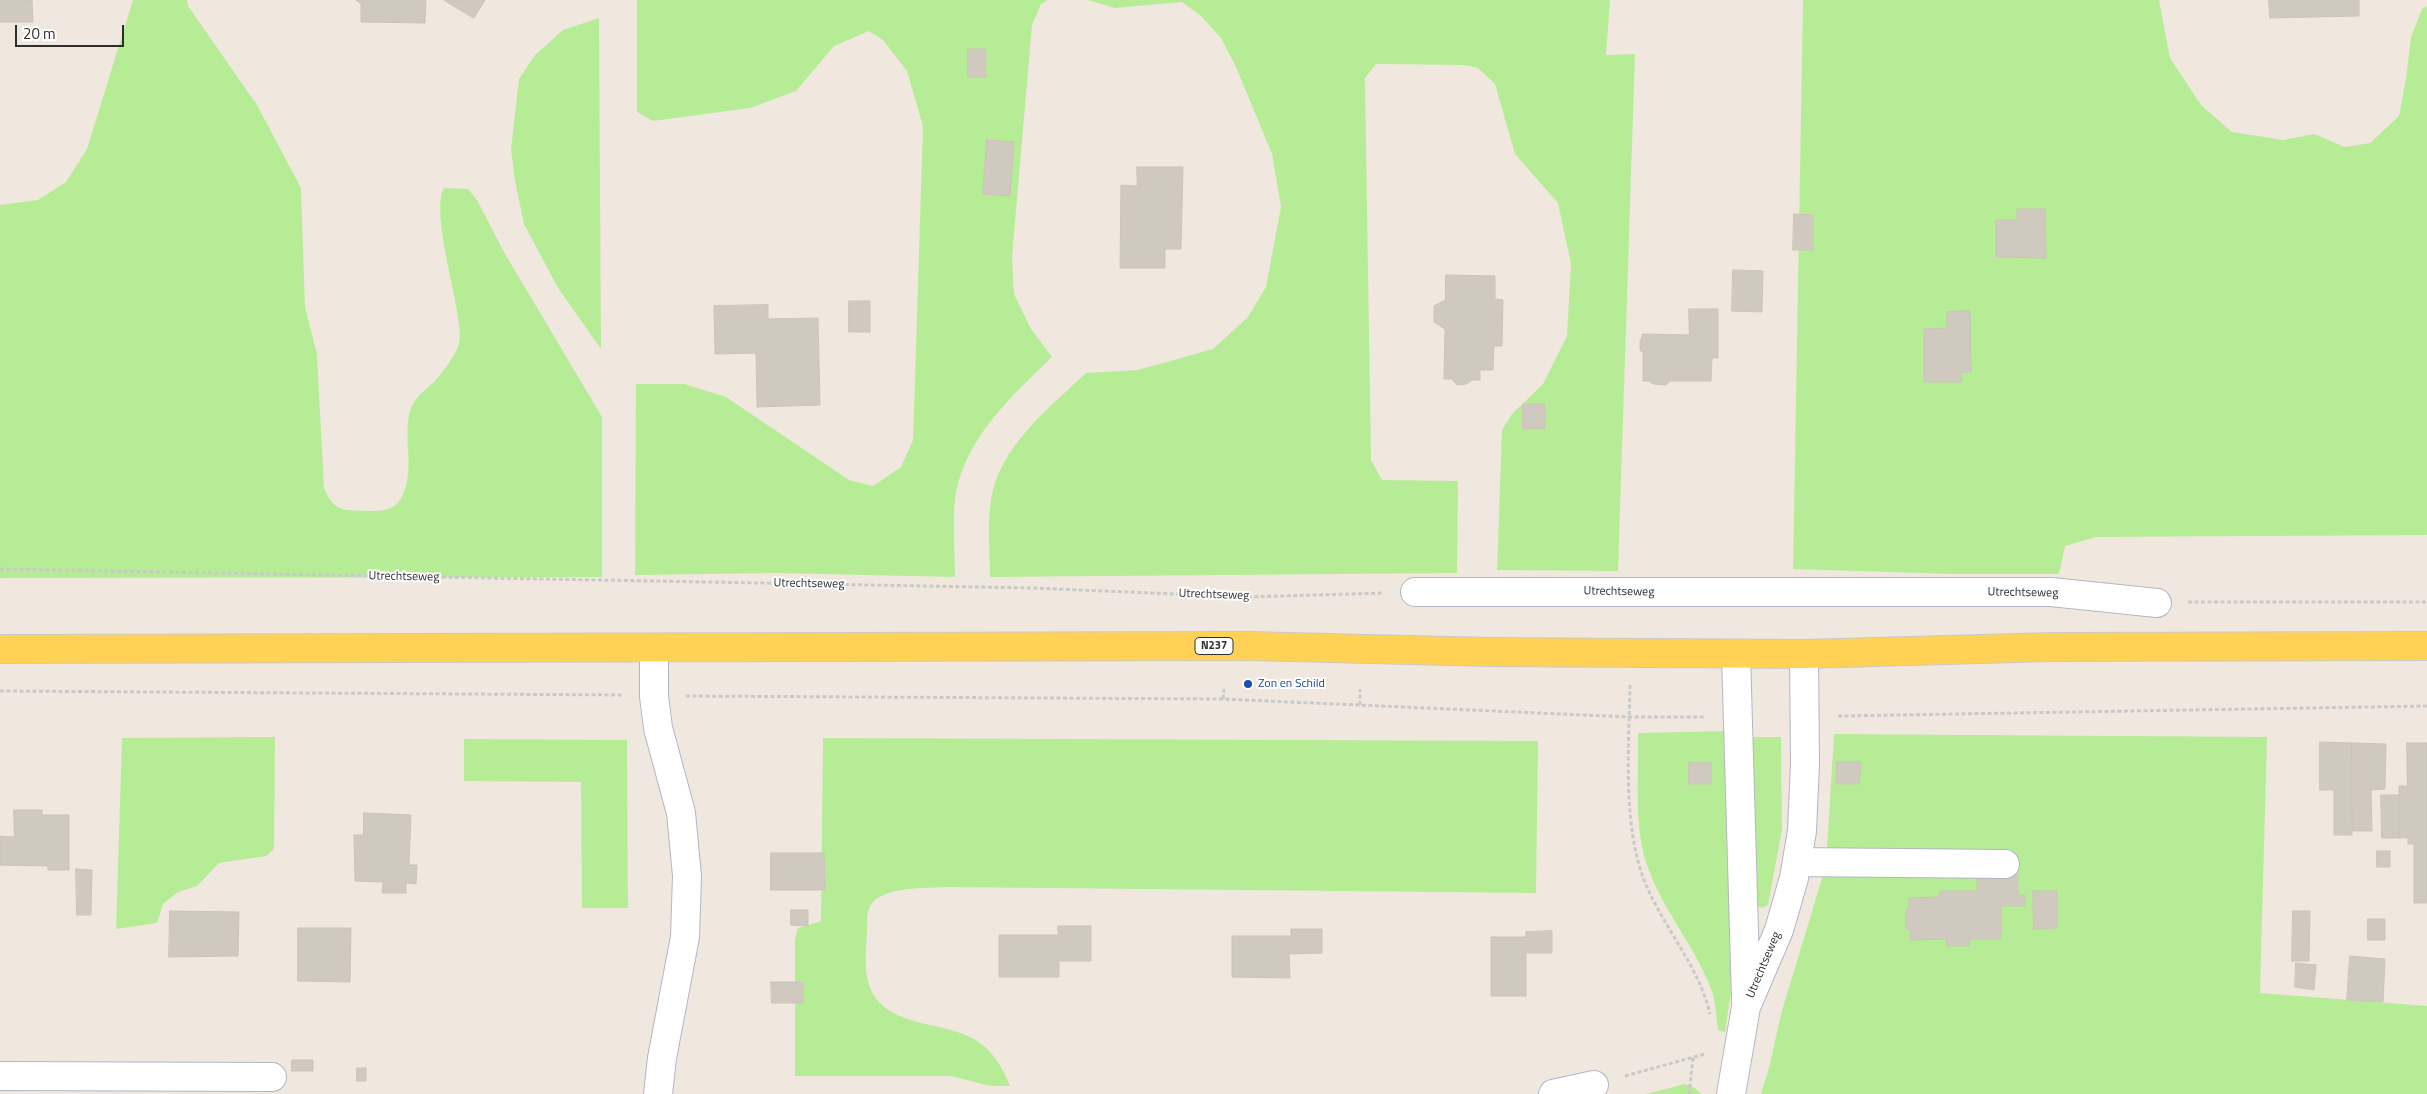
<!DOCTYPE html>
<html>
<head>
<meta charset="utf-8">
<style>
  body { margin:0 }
  #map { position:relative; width:2427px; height:1094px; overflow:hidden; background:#f0e8df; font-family:"Titillium Web",sans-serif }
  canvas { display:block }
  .scale { position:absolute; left:15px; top:25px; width:109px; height:22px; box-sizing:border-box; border:2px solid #2e2e2e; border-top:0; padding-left:6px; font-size:15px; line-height:18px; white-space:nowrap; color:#2e2e2e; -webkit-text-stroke:4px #fff; paint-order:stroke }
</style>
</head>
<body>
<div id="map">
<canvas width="2427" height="1094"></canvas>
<div class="scale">20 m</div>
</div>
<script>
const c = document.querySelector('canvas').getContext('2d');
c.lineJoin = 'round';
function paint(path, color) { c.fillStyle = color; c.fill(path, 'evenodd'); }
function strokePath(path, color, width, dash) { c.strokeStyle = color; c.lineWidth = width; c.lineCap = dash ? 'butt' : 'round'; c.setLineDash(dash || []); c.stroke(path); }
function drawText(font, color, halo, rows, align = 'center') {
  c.font = font + ' "Titillium Web",sans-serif'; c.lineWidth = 4; c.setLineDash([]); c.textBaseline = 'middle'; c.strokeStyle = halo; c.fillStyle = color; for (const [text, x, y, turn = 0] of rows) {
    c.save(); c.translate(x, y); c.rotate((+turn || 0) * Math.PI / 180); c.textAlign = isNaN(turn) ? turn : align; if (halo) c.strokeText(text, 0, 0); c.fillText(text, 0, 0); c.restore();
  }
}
const green = new Path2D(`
  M133,0H187L188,6L257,105L301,188L305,307L317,354L324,488C334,513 345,510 370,511C381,511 394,510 400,500C417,472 402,441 410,411C414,398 424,391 434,382C440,376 457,353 459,344C461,337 459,325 458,318C455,289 431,209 444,188L468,189L477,200L504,252L602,417V577L0,578V205L38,200L66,182L87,149Z
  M637,0H1048L1041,4L1032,25L1012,257L1014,294L1031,329L1052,357C1012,396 968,435 956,492C952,513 955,554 955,577L776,573L635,575L636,384H684L726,397L849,480L873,486L901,467L913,440L923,126L907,71L883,40L869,31L834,46L796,91L750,108L653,121L637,112Z
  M1088,0H1610L1606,55L1635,54L1618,571L1497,570L1502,430L1512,414L1543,384L1567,336L1571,264L1558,203L1515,154L1495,84L1478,68L1465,65L1376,64L1365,78L1371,460L1382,480L1458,481L1457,573L990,577C990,552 987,525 991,500C999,447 1049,408 1086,373L1138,370L1213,349L1248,317L1266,287L1281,207L1272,154L1236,67L1221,38L1201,16L1182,2L1115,8Z
  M1803,0H2159L2170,58L2201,105L2232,132L2283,140L2314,134L2345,147L2370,143L2399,116L2406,79L2411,37L2422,9L2427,6V535L2096,537L2065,546L2059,574H1953L1793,569Z
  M599,18L601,349L558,288L524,224L515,181L511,149L519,79L535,55L563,30Z
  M1727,731L1733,979L1725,1032L1718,1030C1716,1017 1716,1001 1711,989C1695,946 1664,912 1648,868C1633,826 1639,777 1638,733Z
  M1834,734L2267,737L2260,993L2427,1006V1094H1761L1769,1068L1781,1014L1826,865Z
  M275,737L274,849L266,856L219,863L197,886L178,892L163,904L157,923L116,929L122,738Z
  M1753,737H1781L1782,830L1768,905L1762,908L1755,905Z
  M823,738L1538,741L1536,893L947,887C927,888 887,887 873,902C866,909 867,922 867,931C866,950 863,974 872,992C889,1026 941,1022 970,1037C991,1047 1002,1066 1010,1086H990L951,1076H795V939L798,928L821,921Z
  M464,739L627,740L628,908H582L581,782L464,781Z
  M1685,1084L1695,1088L1701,1094H1646Z`);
const building = new Path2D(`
  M0,0H32L33,22H0Z
  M356,0H426L425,23L361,22V4Z
  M444,0H485L474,18Z
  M2269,0H2359V16L2270,18Z
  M968,49H986V77H968Z
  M987,140L1014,142L1010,196L983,194Z
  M1137,167H1183L1181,249H1165V268H1120L1121,185L1137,186Z
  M2017,209H2045L2046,258L1996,257V220H2017Z
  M1794,214L1813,215V250H1793Z
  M1733,270L1763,271L1762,312L1732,311Z
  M1446,275L1495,276V299L1503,300L1502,346H1494L1493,370H1480V380H1472L1467,384L1457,385L1452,379H1444L1445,329L1434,322V306L1445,300Z
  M849,301H870V332H849Z
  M768,305V319L818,318L820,405L757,407L756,353L715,354L714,306Z
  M1689,309H1718V358H1712L1711,381H1670L1666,385L1653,384L1649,381H1643V353L1640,350V342L1643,334L1689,335Z
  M1970,311L1971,372H1961L1962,382H1924V329L1947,328V312Z
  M1523,404H1545V428L1523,429Z
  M2320,742L2352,743V835H2334V790H2320Z
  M2352,743L2386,744L2385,789L2371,790L2372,831H2353Z
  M2407,743H2427V903H2414V844H2408V838H2399V786H2407Z
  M1689,762L1711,763V784H1689Z
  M1837,762H1861L1859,784H1837Z
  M2381,795H2399V838H2382Z
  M14,810H42V815H69V870H48V866L0,865V836L14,837Z
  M364,813L411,815L409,865H417L416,884L406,883V893H382L383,882L355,881L354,835H363Z
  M2377,851H2390V867H2377Z
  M771,853H824L825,890H771Z
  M76,869L92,870L91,915H77Z
  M1977,875H2018V895H2025V906H2001V939H1970L1969,946H1947L1946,939L1910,940V930L1906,929V908H1909V898L1939,897L1940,891H1977Z
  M2033,891H2057V928L2034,929Z
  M791,910H808V926L791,925Z
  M170,911L239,912L238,956L169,957Z
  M2293,911H2310L2309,961H2292Z
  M2368,919H2385V940H2368Z
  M1058,926H1091V961H1059V977H999V935H1058Z
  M298,928H351L350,982L298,981Z
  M1291,929H1322V953L1289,954L1290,978L1232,977V936H1291Z
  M1552,931V953H1526V996H1491V937H1526V932Z
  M2350,956L2385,959L2383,1002L2347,1000Z
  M2296,963L2316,965L2314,990L2295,987Z
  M771,982H803V1003H772Z
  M292,1060H313V1071H292Z
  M357,1068H366V1081H357Z`);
const path = new Path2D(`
  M0,569L1032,588L1247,597L1384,593
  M2188,602H2427
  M1630,685C1629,747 1622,828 1646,885C1665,929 1699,967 1710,1014
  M0,691L622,695
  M686,696L1223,699L1629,717H1706
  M1223,699L1224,689
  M1360,705V689
  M1838,716L2427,706
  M1625,1076L1705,1054
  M1689,1094L1693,1058`);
const minor = new Path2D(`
  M1415,592H2051L2157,603
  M654,648V696L658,728L681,813L687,876L685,937L662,1058L658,1094
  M1736,654L1746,1000
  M1797,862L2005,864
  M0,1076L272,1077
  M1553,1094L1594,1085
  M1731,1094L1746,1007L1779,930L1794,878L1802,831L1805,763L1804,654`);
const major = new Path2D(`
  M0,649L1249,646L1490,652L1804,654L2052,647L2427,646`);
const markers = [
  [1248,684,5,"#1a4fb4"]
];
const shields = [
  [1214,646,38]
];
const shieldNames = [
  ["N237",1214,646]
];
const streetNames = [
  ["Utrechtseweg",404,577,1],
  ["Utrechtseweg",809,584,1],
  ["Utrechtseweg",1619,592,1],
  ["Utrechtseweg",2023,593,1],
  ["Utrechtseweg",1214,595,2],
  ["Utrechtseweg",1764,965,-67]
];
const transitNames = [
  ["Zon en Schild",1258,684]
];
paint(green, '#b7ec97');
paint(building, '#cfc9c0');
strokePath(building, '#ccc4b8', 1);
strokePath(minor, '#b3b6c2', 30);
strokePath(major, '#c9c9c9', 30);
strokePath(path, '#c9c9c9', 3, [4, 2.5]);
strokePath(minor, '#fff', 28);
strokePath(major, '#ffd255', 28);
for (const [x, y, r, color] of markers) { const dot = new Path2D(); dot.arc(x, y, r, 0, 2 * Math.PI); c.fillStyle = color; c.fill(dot); strokePath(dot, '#fff', 2); }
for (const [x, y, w] of shields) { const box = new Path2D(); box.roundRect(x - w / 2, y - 8.5, w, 17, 4); c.fillStyle = '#fff'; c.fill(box); strokePath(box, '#2e2e2e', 1); }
drawText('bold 11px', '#2e2e2e', null, shieldNames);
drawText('12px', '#2e2e2e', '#fff', streetNames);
drawText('12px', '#164399', '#fff', transitNames, 'left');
</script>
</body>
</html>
